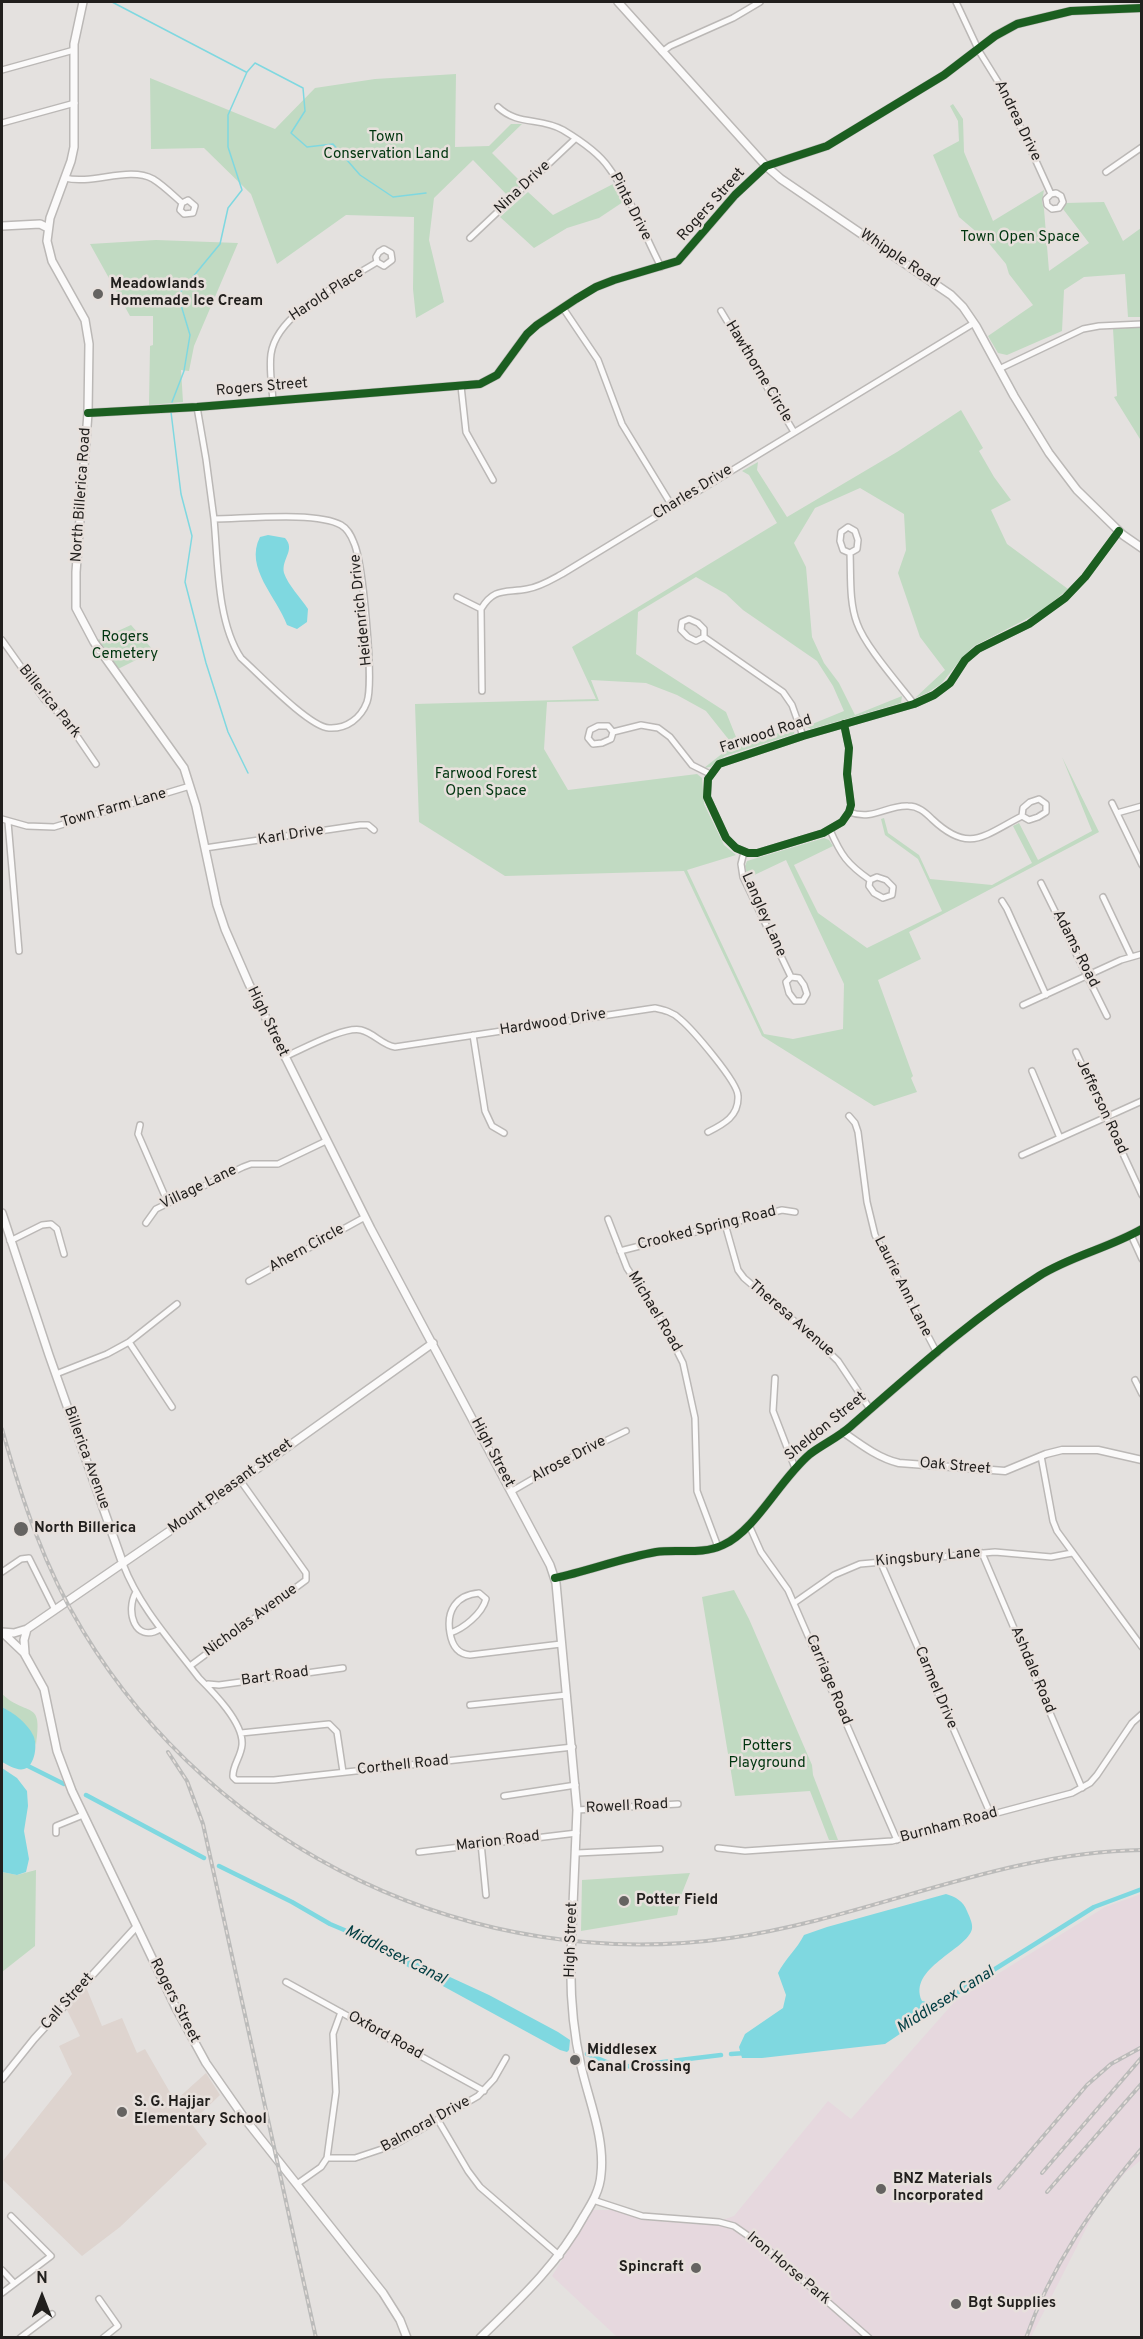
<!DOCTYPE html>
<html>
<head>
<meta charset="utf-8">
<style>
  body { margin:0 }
  #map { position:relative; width:1143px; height:2339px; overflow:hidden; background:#e4e1df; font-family:Overpass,sans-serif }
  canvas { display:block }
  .frame { position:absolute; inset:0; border:3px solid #211f1d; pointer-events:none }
  .north { position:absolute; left:12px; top:2267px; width:60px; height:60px; -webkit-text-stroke:4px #e7e0dc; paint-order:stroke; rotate:0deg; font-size:16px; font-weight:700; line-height:24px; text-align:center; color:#211f1d }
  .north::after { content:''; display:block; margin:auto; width:21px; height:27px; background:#211f1d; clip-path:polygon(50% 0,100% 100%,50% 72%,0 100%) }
</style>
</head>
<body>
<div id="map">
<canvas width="1143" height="2339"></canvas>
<div class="frame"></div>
<div class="north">N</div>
</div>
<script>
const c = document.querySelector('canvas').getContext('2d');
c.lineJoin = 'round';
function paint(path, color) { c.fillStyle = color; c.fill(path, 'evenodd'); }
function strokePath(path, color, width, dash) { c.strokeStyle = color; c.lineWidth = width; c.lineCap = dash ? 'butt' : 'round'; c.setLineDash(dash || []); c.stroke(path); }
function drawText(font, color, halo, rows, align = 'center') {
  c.font = font + ' Overpass,sans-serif'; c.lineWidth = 5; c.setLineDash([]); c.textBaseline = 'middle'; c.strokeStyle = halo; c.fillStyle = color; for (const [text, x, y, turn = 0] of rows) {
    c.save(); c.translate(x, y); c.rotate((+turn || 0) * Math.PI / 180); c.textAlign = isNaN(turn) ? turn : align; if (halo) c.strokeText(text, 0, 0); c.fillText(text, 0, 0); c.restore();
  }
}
const built = new Path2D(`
  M86,1987L102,2026L122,2018L137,2053L145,2049L175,2101L206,2073L220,2095L191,2123L207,2144L120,2227L82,2256L2,2179V2162L72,2074L59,2046L80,2036L66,2008Z`);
const industrial = new Path2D(`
  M1141,1894V2160L1125,2173L1096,2209L1031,2337H617L552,2276L593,2210H613L645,2220L707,2225L734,2216L828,2101L851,2119L956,2000L1105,1907Z`);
const green = new Path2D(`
  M456,74L455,147L489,146L511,124H522L492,153L522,183L508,196L473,160L434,198L429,240L444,302L416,318L413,289L414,217L346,215L277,264L251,194L204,148L151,149L150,78L275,129L315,88L375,79Z
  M953,104L963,119L964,152L993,221L1044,190L1042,202L1044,209L1049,271L1089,243L1063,209L1066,203L1104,202L1123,241L1141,228V317H1128L1125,274L1084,277L1064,290L1062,331L1007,355L998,353L988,336L1033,305L1009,274L1006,264L987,241L959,217L933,155L959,141L958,121L950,106Z
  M615,183L623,202L599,218L567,228L534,248L500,217L528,192L553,215Z
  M156,240L238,243L194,346L189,371L181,370L183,402L149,405L150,346L153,345V316H130L90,244Z
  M1141,327L1142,438L1140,439L1114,397L1117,396L1113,329Z
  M961,410L983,448L979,451L994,477L1011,500L991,510L1007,544L1068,589L1042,611L974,646L962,658L941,684L927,693L915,698L945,670L920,637L898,573L906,550L904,514L860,488L815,508L794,543L806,567L812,637L824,663L839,683L855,715L902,696L901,703L811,729L805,727L844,711L833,686L817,661L743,610L726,594L696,577L638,612L636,654L726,712L740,747L795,727L794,734L725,756L710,767L704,768L733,745L706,711L677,695L646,683L591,680L599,701L547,702L544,749L568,790L697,774L702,778L704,804L724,845L736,855L687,870L764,1034L793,1039L843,1029L844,984L786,860L748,878L745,866L747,861L824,838L829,840L833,846L794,865L818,913L867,948L942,911L918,859L885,835L881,819L884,818L888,833L919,855L930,879L992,885L1032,863L1013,826L1019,823L1038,860L1092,831L1062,757L1099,832L909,932L921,959L878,980L913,1076L911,1078L917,1092L874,1106L762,1036L684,871L505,876L419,822L415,704L596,699L572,647L777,523L749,475L742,471L758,462L757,470L787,517L897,452Z
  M131,625L154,651L118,669L98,640Z
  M734,1590L749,1619L812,1765L813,1775L838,1840H829L810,1791L735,1796L702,1597Z
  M2,1694C28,1718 43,1698 36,1745C33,1730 15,1714 2,1707Z
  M36,1870L35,1946L2,1972V1872L17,1875Z
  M690,1873L682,1893L677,1915L581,1931L582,1880Z`);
const water = new Path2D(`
  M268,535L285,538C296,550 281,559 284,573C288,585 301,598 308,609L307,622L297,629L287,625C277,597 244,568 260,537Z
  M2,1707C14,1713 27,1723 33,1735C38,1744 35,1766 24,1769C17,1771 8,1765 2,1762Z
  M2,1768L17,1778L27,1791L28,1806L24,1831L29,1859L26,1872L17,1875L2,1872Z
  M946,1894C956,1897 963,1901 967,1911C969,1916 973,1923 972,1929C967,1950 907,1968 922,2001L940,2004L937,2009L885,2044L762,2058H742L739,2047L745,2034L783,2008L786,1995L778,1973C785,1959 797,1949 804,1935L827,1927Z
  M400,1954L489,1995L558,2032L570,2040L569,2050L567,2052L560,2050L397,1961Z`);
const stream = new Path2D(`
  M112,2L246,72
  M172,402L184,371L190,335L178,295L220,244L228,208L242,190L228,147V115L247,72L255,63L303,88L305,111L291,133L307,147L333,144L360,175L393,197L426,193
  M171,412L181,494L192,536L185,582L206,663L228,732L248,773`);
const canal = new Path2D(`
  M24,1764L64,1784
  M86,1795L204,1858
  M219,1866L292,1902L330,1924L368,1940L403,1958
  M936,2006L1094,1907L1142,1889
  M587,2054L614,2065L622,2067L721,2055
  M731,2054L746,2053`);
const minor = new Path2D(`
  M956,2L979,51L1005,93L1051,194L1046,199L1047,205L1052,209L1059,208L1063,202L1061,196L1056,193L1051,194
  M662,52L670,46L733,18L760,2
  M2,70L74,50
  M498,107C518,126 540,117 563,130C578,139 599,153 609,168C630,196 645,236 661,267
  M2,123L75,103
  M1106,172L1142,147
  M65,178C92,185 129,166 153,179C163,185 173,195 182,203L180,210L184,214L193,213L195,206L188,200L182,203
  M470,238L575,139
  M563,308L598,360L622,424L672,506
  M721,311L794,432
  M999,369L1083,329L1099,326L1142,324
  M461,386L466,432L493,480
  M273,401C272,386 269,369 271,354C277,312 344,283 377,262L384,266L392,260L391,253L384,249L379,252L376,257L377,262
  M197,407L206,459L214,519C243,519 317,511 341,525C348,529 351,535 354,543C363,563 374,682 367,702C361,718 347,729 329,728C309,727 258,673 241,658C217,622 218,562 214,519
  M850,553L843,550L840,541L841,532L848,527L855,531L858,540L857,549L850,553C851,576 849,602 857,623C865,646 898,683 914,704
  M457,597L481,609
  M704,637L696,641L688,637L681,630L682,622L689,619L698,623L704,629V637L783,692L792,705L803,736
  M2,640L44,699L66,720L96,764
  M482,691L481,609C494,587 506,593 527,589C540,587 551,580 562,574L974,323
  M844,724L849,748L847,774L851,805L849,812L842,822L823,833L757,853H748L736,848L726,838L707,797L708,779L719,764L803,736L914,704L934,695L950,683L965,660L978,649L1029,624L1065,598L1085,577L1119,531
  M613,732L611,739L602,743L593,744L588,738L590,730L598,726H608L613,732L641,725L658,728L670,737L692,765L710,774
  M1112,803L1142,865
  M849,812C874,821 886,805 908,806C918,806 925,812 932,819C969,854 983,836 1022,816L1029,820L1038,817L1046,812V804L1039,799L1030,802L1023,808L1022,816
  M1117,813L1142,806
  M2,819L27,826L54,827L190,786
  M8,822L19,951
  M830,830C841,855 847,864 870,880L869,886L874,893L883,898L892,895L893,887L886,880L877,877L870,880
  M205,848L360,825H368L374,830
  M744,852L741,864L743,877L791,977L786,982L789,993L795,1001H803L807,994L804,985L799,978L791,977
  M1041,883L1107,1016
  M1103,897L1131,956
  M1002,901L1007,909L1046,995
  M1023,1005L1121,960L1142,954
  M473,1035L485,1111L492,1126L504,1133
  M1076,1052L1142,1195
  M284,1057C301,1050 344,1026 361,1030C374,1033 382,1045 395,1047L655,1008C664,1010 673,1012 680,1019C692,1029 738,1082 738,1096C739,1116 724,1124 708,1132
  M1032,1071L1060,1138
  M849,1116L855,1123L858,1132L867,1202L875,1235L937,1353
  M140,1125L138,1134L168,1203
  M1022,1155L1142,1101
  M608,1219L627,1268L662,1321L683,1363L695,1418L697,1491L718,1547
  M146,1223L156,1209L243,1167L251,1164H278L326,1141
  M725,1224L738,1270L744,1278L813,1337L838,1361L870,1409
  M1131,1235L1142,1259
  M10,1241L42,1225L51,1224L57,1229L64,1254
  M620,1251L782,1210L795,1212
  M249,1281L365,1217
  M129,1342L172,1407
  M56,1374L107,1354L129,1342L177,1304
  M775,1378L773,1411L795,1468
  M1135,1380L1142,1394
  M1041,1456L1053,1521L1057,1531L1142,1647
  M512,1491L564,1461L626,1431
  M749,1525L761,1552L788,1590L897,1840
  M982,1553L1082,1788
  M880,1561L991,1815
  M123,1564C140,1608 171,1641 199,1678C213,1692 244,1723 242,1745C241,1757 232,1766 233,1777L236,1780H274L573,1747
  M2,1572L21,1559L29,1558L55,1610
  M136,1592C125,1611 135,1644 160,1629
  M794,1603L834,1575L860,1564L995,1552L1051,1557L1072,1553
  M450,1633C446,1611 456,1595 479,1593L486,1599C482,1614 463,1629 450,1633C452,1645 457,1654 470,1655L561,1644
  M190,1666L306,1580V1573L240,1480
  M208,1684L219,1685L343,1668
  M470,1705L567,1695
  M241,1733L329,1724L337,1732L343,1772
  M504,1796L576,1785
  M577,1810L678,1804
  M56,1833V1826L83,1815
  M481,1843L486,1895
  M718,1848L745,1851L892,1841L1072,1793L1090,1783L1097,1775L1132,1723L1142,1714
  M419,1852L577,1833
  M577,1853L660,1849
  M286,1982L484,2091
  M438,2120L468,2171L480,2187L560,2256
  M327,2158H355L394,2145L478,2096L494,2079L506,2058
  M297,2184L321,2167L327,2158L336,2092L333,2034L341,2012
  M593,2200L642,2216L719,2222L734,2226L767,2249L869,2338
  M2,2270L14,2283
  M2,2293L51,2256L11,2216
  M99,2299L118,2326L103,2338
  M20,2338L52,2314`);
const tertiary = new Path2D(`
  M88,413L197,407L480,384L497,375L527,334L537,325L576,299L596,287L614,280L678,261L735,195L766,166L827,146L944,75L995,36L1017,24L1071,11L1142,8
  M843,1432C860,1444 878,1458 899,1463L1005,1471L1046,1454L1062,1450H1098L1142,1460
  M555,1578C588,1571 622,1558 656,1552C678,1549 702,1555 723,1545C756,1530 780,1479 810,1454C823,1444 839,1437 851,1426C911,1374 971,1319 1039,1276C1071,1256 1109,1248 1142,1229
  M2,2079L34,2039L137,1926`);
const secondary = new Path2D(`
  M83,2L74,44V147L71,161L50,218L47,241L52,261L85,320L89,344L88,413L76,572V608L94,642L184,768L196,806L217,905L225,929L249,984L371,1229L550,1565L556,1583L577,1810L572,1929
  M618,2L766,166L781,179L951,295L963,307L976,326L1014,396L1049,453L1077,490L1123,535L1142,548
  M2,226L40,224L48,228
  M2,1213L49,1355L123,1564
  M2,1632L24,1653L44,1689L57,1751L72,1791L176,2008L206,2063L245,2119L383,2293L400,2320L407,2338
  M2,1632L14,1633L27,1629L174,1528L433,1343
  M25,1653L24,1640L27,1629
  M480,2338C519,2300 558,2264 584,2216C592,2203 600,2190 601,2174C605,2138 589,2101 581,2066C573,2030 570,1994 571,1957`);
const rail = new Path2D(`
  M2,1429C22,1500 44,1567 83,1631C216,1851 474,1975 730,1938C869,1918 999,1852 1142,1850
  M168,1752L187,1781L203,1824L316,2338
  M1042,2173L1142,2057
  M999,2188L1087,2085L1111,2064L1142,2047
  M1047,2192L1142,2083
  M1026,2338C1051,2266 1093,2206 1142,2148`);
const secondaryBridge = new Path2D(`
  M571,1957L572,1929`);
const cycleway = new Path2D(`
  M88,413L197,407L480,384L497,375L527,334L537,325L576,299L596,287L614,280L678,261L735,195L766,166L827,146L944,75L995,36L1017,24L1071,11L1142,8
  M844,724L849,748L847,774L851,805L849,812L842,822L823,833L757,853H748L736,848L726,838L707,797L708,779L719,764L803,736L914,704L934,695L950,683L965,660L978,649L1029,624L1065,598L1085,577L1119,531
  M555,1578C588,1571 622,1558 656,1552C678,1549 702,1555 723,1545C756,1530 780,1479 810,1454C823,1444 839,1437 851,1426C911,1374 971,1319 1039,1276C1071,1256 1109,1248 1142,1229`);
const markers = [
  [98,294,6,"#656361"],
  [21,1529,8,"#656361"],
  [624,1901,6,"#656361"],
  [575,2060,6,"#656361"],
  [122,2112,6,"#656361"],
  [881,2189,6,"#656361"],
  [696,2268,6,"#656361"],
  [956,2304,6,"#656361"]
];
const streetNames = [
  ["Andrea Drive",1017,121,64],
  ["Nina Drive",523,188,-43],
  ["Rogers Street",712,205,-48],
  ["Pinta Drive",630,207,63],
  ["Whipple Road",899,259,34],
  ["Harold Place",327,295,-33],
  ["Hawthorne Circle",758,372,59],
  ["Rogers Street",262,388,-5],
  ["Charles Drive",693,493,-32],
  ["North Billerica Road",82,495,-86],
  ["Heidenrich Drive",362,610,-96],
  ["Billerica Park",49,702,51],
  ["Farwood Road",766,735,-18],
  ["Town Farm Lane",114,809,-16],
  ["Karl Drive",291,836,-9],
  ["Langley Lane",763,915,66],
  ["Adams Road",1075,949,63],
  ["High Street",267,1022,64],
  ["Hardwood Drive",553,1023,-9],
  ["Jefferson Road",1101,1107,65],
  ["Village Lane",199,1188,-26],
  ["Crooked Spring Road",707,1229,-14],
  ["Ahern Circle",307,1249,-29],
  ["Laurie Ann Lane",902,1287,63],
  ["Michael Road",654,1312,59],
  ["Theresa Avenue",791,1319,41],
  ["Sheldon Street",826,1427,-39],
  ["High Street",492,1453,62],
  ["Billerica Avenue",86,1458,70],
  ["Alrose Drive",569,1460,-28],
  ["Oak Street",955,1467,5],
  ["Mount Pleasant Street",231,1487,-36],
  ["Kingsbury Lane",928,1558,-5],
  ["Nicholas Avenue",251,1621,-36],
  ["Ashdale Road",1032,1670,67],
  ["Bart Road",275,1677,-8],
  ["Carriage Road",828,1680,67],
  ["Carmel Drive",935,1688,67],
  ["Corthell Road",403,1766,-6],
  ["Rowell Road",627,1807,-3],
  ["Burnham Road",949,1826,-15],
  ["Marion Road",498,1842,-7],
  ["High Street",572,1940,-88],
  ["Rogers Street",174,2001,63],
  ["Call Street",68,2002,-48],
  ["Oxford Road",385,2036,29],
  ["Balmoral Drive",426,2125,-29],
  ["Iron Horse Park",788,2269,40]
];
const parkNames = [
  ["Town",386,138],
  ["Conservation Land",386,155],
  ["Town Open Space",1020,238],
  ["Rogers",125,638],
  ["Cemetery",125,655],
  ["Farwood Forest",486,775],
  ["Open Space",486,792],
  ["Potters",767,1747],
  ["Playground",767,1764]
];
const poiNames = [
  ["Meadowlands",110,285],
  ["Homemade Ice Cream",110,302],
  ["North Billerica",34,1529],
  ["Potter Field",636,1901],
  ["Middlesex",587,2051],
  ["Canal Crossing",587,2068],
  ["S. G. Hajjar",134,2103],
  ["Elementary School",134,2120],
  ["BNZ Materials",893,2180],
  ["Incorporated",893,2197],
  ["Spincraft",684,2268,"right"],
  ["Bgt Supplies",968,2304]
];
const waterNames = [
  ["Middlesex Canal",395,1956,27],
  ["Middlesex Canal",946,2001,-32]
];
paint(built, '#ded4cf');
paint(industrial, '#e6d8de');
paint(green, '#c1dac2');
paint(water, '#7fd8e0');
strokePath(stream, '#7fd8e0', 1.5);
strokePath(canal, '#7fd8e0', 4.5);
strokePath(minor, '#bbb8b6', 8);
strokePath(tertiary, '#bbb8b6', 9);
strokePath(secondary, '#bbb8b6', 10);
strokePath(minor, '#fbfafa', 5);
strokePath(tertiary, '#fbfafa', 6);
strokePath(secondary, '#fbfafa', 7);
strokePath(rail, '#bbbbba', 4);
strokePath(rail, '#e7e0dc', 1.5, [4.5]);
strokePath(secondaryBridge, '#bbb8b6', 10, []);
strokePath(secondaryBridge, '#fbfafa', 7);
strokePath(cycleway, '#1b5e20', 8);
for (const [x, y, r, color] of markers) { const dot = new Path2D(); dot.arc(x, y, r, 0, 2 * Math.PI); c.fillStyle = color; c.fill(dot); strokePath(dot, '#e7e0dc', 2); }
drawText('15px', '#211f1d', '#e7e0dc', streetNames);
drawText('15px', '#00350f', '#e7e0dc', parkNames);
drawText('bold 15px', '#211f1d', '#e7e0dc', poiNames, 'left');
drawText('italic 16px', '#003d42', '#e7e0dc', waterNames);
</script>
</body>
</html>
